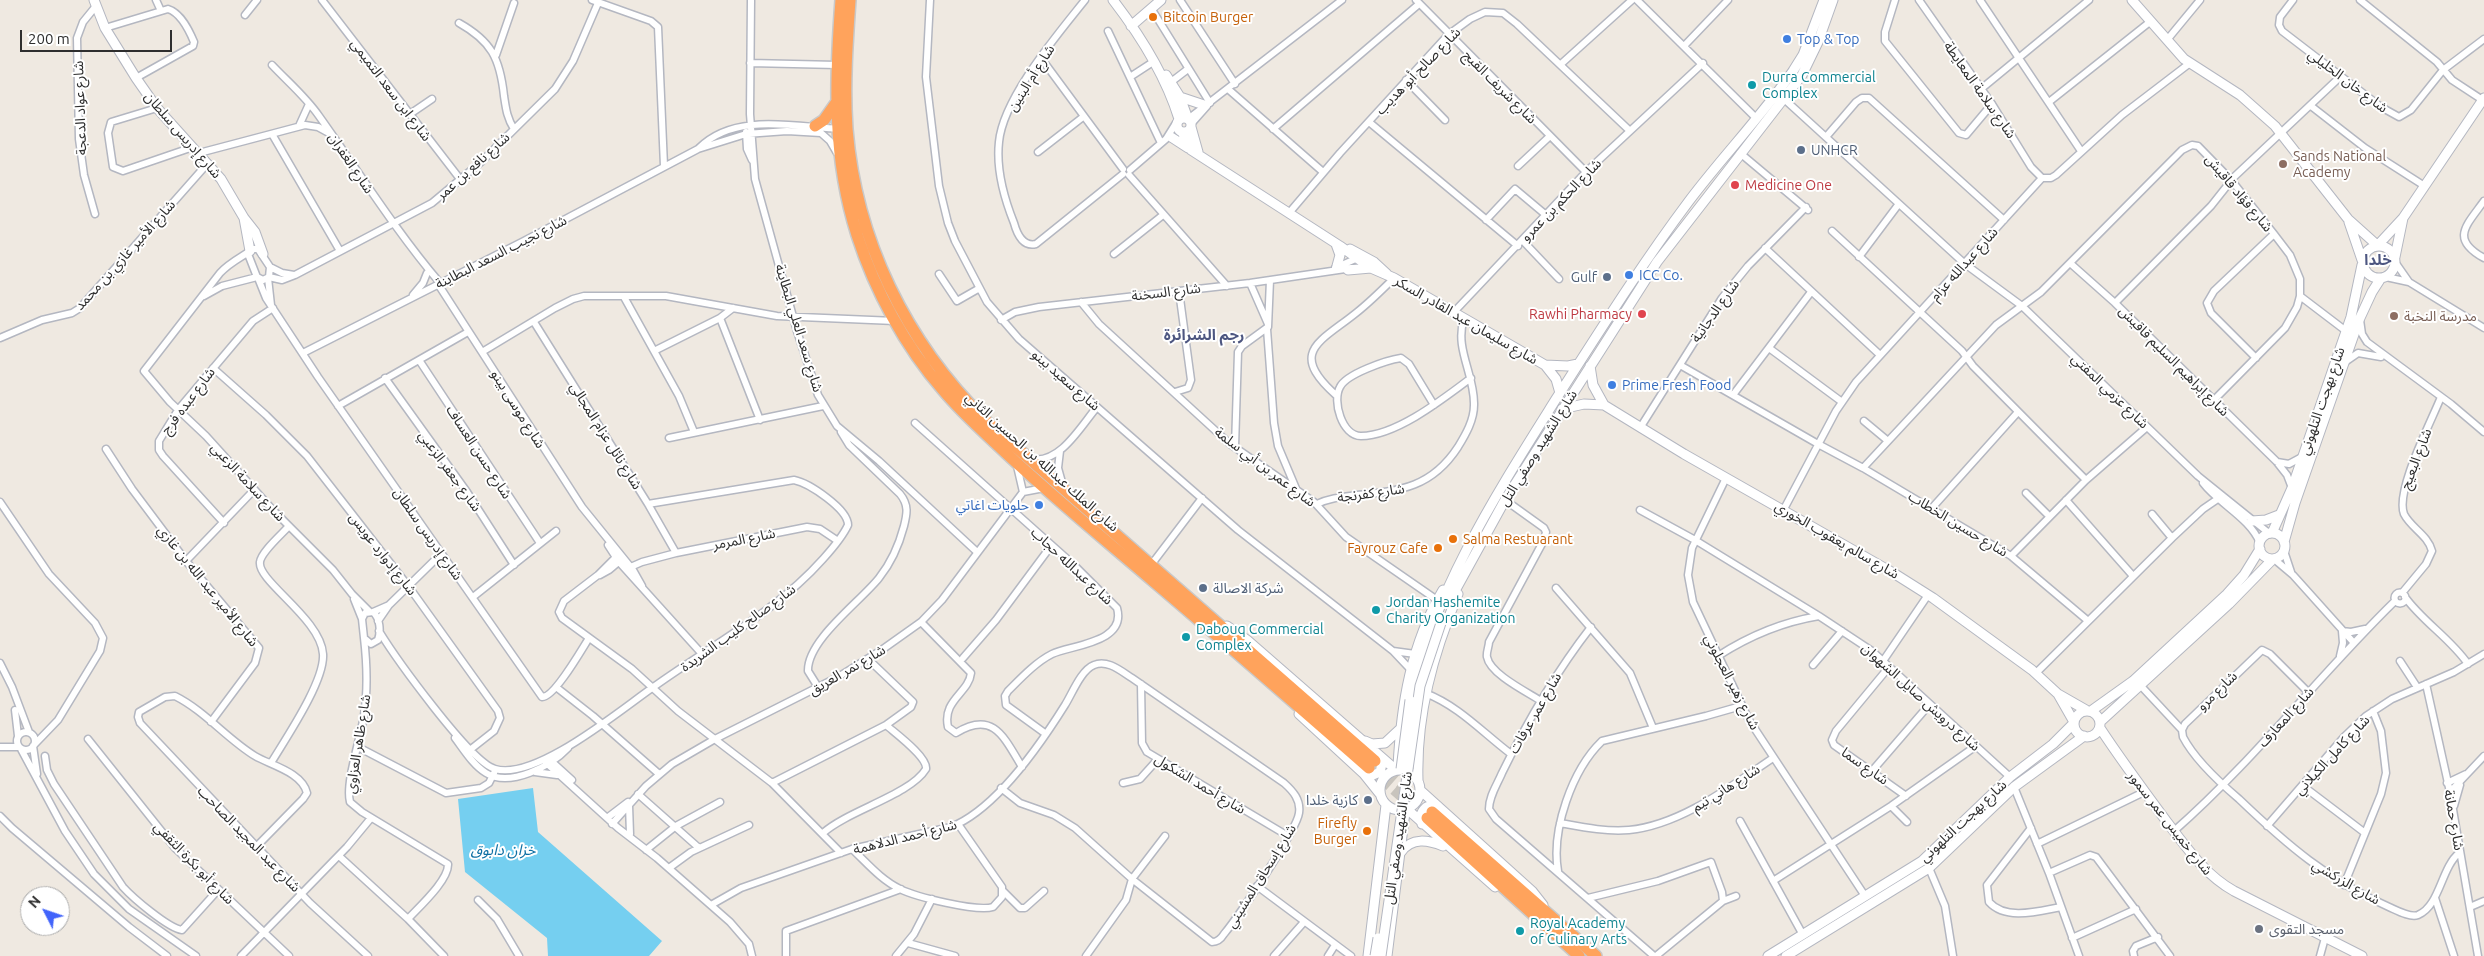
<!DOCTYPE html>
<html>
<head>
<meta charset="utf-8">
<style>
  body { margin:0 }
  #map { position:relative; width:2484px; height:956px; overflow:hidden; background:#efe9e1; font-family:Ubuntu,sans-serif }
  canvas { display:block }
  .north { position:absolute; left:20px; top:886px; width:50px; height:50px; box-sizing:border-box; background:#fff; border:1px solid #ababab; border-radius:50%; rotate:311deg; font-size:14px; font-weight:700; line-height:20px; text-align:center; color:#2e2e2e }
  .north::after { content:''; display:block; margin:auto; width:18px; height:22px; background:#4264fb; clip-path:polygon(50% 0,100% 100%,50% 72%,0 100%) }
  .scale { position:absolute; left:20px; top:30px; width:152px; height:22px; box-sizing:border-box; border:2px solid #2e2e2e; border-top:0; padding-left:6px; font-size:15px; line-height:18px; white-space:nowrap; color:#2e2e2e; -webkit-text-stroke:4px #fff; paint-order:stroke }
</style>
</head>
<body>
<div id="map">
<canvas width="2484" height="956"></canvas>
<div class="north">N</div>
<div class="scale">200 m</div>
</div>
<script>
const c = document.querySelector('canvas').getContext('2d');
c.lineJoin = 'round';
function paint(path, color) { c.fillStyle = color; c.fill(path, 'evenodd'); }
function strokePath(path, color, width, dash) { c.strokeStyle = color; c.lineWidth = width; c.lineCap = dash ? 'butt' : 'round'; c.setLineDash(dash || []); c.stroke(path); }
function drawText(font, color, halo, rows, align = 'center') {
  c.font = font + ' Ubuntu,"Noto Sans Arabic",sans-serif'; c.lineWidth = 4; c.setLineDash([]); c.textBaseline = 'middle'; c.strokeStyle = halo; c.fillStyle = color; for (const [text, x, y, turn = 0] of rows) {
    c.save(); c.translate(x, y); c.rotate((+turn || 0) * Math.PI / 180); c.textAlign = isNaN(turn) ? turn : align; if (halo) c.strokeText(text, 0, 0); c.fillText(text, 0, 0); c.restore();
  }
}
const water = new Path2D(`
  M533,788L538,832L662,941L649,956H548L547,938L465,872L458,799Z`);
const highwayTunnel = new Path2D(`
  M1375,761L1432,812
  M1369,768L1427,818`);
const street = new Path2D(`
  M156,0L161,11
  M322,0L460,179
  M592,0L651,21L658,27L664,166
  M751,0L750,114L755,179L797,331L818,395L837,426L879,461L977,552
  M930,0L926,77L939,186L948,223L955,241L987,302L1019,339L1238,530L1393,651L1410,669
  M1085,0C1058,34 1003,98 999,142C996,169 1004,198 1014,223C1017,234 1023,247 1036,244L1123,174
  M1180,0L1235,84
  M1416,0L1586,172
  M1637,0L1756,118
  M1895,0L1885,32V41L1959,133L1966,135L1992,104
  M1919,0L1992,104L2031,167L2042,178
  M1980,0L2081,151
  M2293,0L2280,17L2279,25L2282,31L2381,107L2399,117L2411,110L2443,70L2484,39
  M2360,0L2437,62L2452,80L2484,101
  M1151,8L1210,103
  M245,15L257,0
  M459,23C491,41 500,58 504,96C506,109 507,118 514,129
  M105,28L168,9C181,13 189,30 194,42L193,46L136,78
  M1108,31L1161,143
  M2167,40L2200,0
  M1684,46L1728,0
  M496,55L514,3
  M1041,58L1123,169
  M750,63L837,65
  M1561,64L1632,0
  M272,65C287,81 306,97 319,116C359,172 395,230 440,283
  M1130,77L1153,62
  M1406,80L1445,120
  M1171,82L1188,69
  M1228,89L1323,172
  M1981,89L2089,0
  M1783,98L1965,264L2022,306L2198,476L2270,534
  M2049,102L2151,21
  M2311,106L2365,148L2423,185
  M157,108L111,122L108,133L113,167L123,171L193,147
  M410,114L432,99
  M1188,119L1342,0
  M1369,122L1518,246
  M1191,124L1207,106
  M299,126L309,104
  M1273,129L1419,4
  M746,132L747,149L752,160
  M272,134L340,251
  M1826,137L1856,102L1862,98H1869L2004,220
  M699,148C735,112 795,127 840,129
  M1038,152L1083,117
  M199,153L305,125L318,127L329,133
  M1740,153L1808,210
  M1518,166L1550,136
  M1130,170L1166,139L1176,123
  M1129,175L1227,286
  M2484,201C2466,226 2450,239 2484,258
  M1289,213L1340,153L1448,35L1470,19L1485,12L1503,13L1517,24L1630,131
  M95,214L84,175L79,139L77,38L83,22L96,6
  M1486,220L1515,189L1546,215
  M1832,231L1962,351L1973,366L2086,480
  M1523,241L1559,279
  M1765,248L1880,355
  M248,254L257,277L263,280L269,277L270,267L258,249H253C242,257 230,262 220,273L144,371L170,402L206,436L272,509L333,570L352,594L370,612
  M1114,254L1163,215
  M1859,257L1898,205
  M2395,262L2409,282L2484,328
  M2070,263L2115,303L2276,461L2287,475L2292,488
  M270,267L282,273L294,275
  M1335,268L1360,257
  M939,274L957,301L978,289
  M269,277L282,280L295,275L432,203L481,162L555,89L573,61L598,3
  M2386,277L2409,282
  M258,278L266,298L318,377L542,697C554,698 582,649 589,638
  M268,278L271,305
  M1250,283L1268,324
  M438,284L582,507L633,570L642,586
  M413,295L423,283L427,273
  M204,296L222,286L257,277
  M2300,296L2346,331
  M624,297L679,396L694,432
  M1081,302L1099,324L1230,444L1314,502L1346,537L1437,600
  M2115,303L2211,206L2234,177L2340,77
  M1453,313L1586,172L1703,63
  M720,318L760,420
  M1001,320L1015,312L1039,307L1250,283L1352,268
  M2360,320L2362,334L2367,342L2451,404L2484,432
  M534,322L648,504L676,553
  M1267,329L1274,423L1278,446L1297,491
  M0,338L42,320L72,313L80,308L208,163
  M1769,348L1842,402
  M654,351L720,318L733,308
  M482,352L555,308L573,299L584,296H666L777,316L895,321
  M303,353L524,241L698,149L746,134L787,131L821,133L830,141L837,153
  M2256,358L2211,313L2207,303L2214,291L2274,234
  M419,360L540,543
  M2345,362L2358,353L2381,357
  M1680,365L1818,444L1863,468L2011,556L2087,620
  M213,368L266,415L307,456L409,587L498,711L500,718L494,731L466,753
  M385,378L467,492L514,565
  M1175,392L1188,388L1191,380L1179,291
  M1733,395L1811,292
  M1337,396C1287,352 1320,342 1356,313C1370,302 1382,290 1394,278
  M1434,405L1409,364L1401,358C1387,360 1346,374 1340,387C1332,401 1342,436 1361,436C1396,436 1443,399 1471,378
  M338,406L468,332
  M1864,421L1888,441
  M915,423L1074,565L1117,608C1127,643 1071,645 1052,654C1036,662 1021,678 1008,691L1005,696L1006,705L1046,734
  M1640,428L1722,298L1748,266L1806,207
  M669,438L823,406
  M1235,447L1238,352L1242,346L1268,327L1270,280
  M106,449L132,489L186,561L259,648L255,663L211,722
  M1060,451L1058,468L1063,486
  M1032,459C1060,464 1081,426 1097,407
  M2277,462L2289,464L2302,457
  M1017,466L1023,492
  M1863,468L1996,325L2041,292L2182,150L2192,145L2198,146L2232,181L2274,234L2290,255L2300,279V296L2297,307L2285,328L2214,400
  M1726,478L1692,548L1688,575L1693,602L1749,720L1865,896
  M2203,483C2219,504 2250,518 2260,543
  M2026,493L2049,516
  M1505,500L1544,528L1546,532L1544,540L1489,642C1489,646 1486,653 1487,657C1490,674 1527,692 1541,701
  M2066,500L2133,576
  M0,502L49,574L95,623L103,638L100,651L58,720L33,746
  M1317,504C1330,498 1342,497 1357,495C1401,491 1432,487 1458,447C1466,434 1474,420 1474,405C1475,375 1454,348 1464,319
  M1932,508L2018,412
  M1784,509L1836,411L1856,382L2042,178H2051L2056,175L2122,115L2190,63
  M1640,510L1695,540L1819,616
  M2152,514L2172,538
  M224,523L163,456L159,450V441L178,410L253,321L273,308
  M608,545L619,562L702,654
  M2284,551L2291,572
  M619,554L598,575L564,601L559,612L562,618L632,669L678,711L772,783L841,853
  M2011,556L2086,480L2147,427
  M2274,559L2293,575L2354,643
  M186,561L254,490
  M1151,565L1202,498
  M626,569L642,562L676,553L807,527L820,529L838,541
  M600,575L609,570L622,559
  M1556,588L1630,673L1653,728
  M2394.5 598a5.5 5.5 0 1 1 11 0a5.5 5.5 0 1 1-11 0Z
  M2402,593L2426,564L2432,551C2428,535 2411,528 2404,514C2395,491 2431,422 2441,397
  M473,597L556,531
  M2405,597C2423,622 2450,638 2468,664
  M354,599L362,619
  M373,612C380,618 381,631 378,640L371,644L364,638L362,619L365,613Z
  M373,612L389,605
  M378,621L389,605L441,554
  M921,622L971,673C969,693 942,700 948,727L956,733C993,710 1004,737 1022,767
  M1591,627C1556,672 1527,722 1502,773C1497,785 1489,796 1489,809L1496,819L1654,956
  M379,631C395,657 470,762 495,769C535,781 619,711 652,688C710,646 775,613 823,559C832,549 842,538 848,525C848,509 809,483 794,480L648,504
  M364,638C367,664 368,689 364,715C361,737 345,783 350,802L362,812L448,864C449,880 419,907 408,919
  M1393,651L1415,654
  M1718,656C1749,636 1782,622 1819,616L1872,651L2010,777
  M2340,656L2343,643L2342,631L2351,632L2365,629
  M963,658L996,620L1051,546
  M868,659L913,702L911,707L886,725
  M1883,661L1928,595
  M2400,661L2417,687
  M0,663L12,687L29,732
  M1813,665L1842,631
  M1889,667L1836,731L1832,740L1834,745L1906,796
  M2036,673L2172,538L2203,509L2222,496
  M1141,684L1142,743L1147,752L1288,836
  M2426,684L2450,792L2478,956
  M2141,686L2182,730
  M556,687L593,716L659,774
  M818,687L808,671C807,640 861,601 879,578C891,563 899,545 904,526C907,514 909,505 900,494L849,445L841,432
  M2308,692L2270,654L2262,650L2185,724L2182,730L2183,737C2195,760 2219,782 2239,799C2286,844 2329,881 2389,907C2396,910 2410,918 2418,915C2440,906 2441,868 2459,853
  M1425,693C1459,706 1483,733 1511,754
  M15,710L18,736
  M17 741a9 9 0 1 1 18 0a9 9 0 1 1-18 0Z
  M455,738C464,750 473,765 486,773C510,788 551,766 568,748
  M88,739L175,848L289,956
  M33,746L37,774
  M0,747H19
  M358,747L446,793L481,788L489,783L494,773
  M21,749L65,831L94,874L129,909L196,956
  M45,756L47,770L54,784L123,887C133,898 168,928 182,930L218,890
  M543,760L618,828L657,858L730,922L749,944L752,956
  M550,760L572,780
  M271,763C286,738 325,681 323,654C321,619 257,581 260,562C261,552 282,534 289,526
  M1872,771L1929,705
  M535,772L557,775
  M772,783L886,725C895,733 928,757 926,769C910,795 849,810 823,833
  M1123,783L1140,779L1158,759
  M2447,783L2466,774
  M2303,786L2365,833
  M2014,787L2049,873L2079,956
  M2450,792L2484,756
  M638,794L699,848
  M629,805L630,834
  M1891,806L1907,822
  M2454,806L2460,785
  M0,816L12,828L129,927L167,956
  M607,818L628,802
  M1740,821L1803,935
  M1560,823C1582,827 1606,832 1629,830C1681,825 1731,786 1773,758
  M612,824L646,786L672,764L715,739L838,677L883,649L921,622L942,600L1023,492L1044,488
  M2267,826L2344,737L2366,716L2392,699L2454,672L2484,654
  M2031,828L1987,885L1989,902C2006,921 2039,911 2061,907
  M2174,831C2254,761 2319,675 2395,601
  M2037,844L2144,792
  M257,846L303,799L307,793C302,772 270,765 255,756C227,739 205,711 175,696L165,697L139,712L138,717L140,723L310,903L368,956
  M852,849C867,863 881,880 900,889C916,897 977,912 993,907L1002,897V887L958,824
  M646,850L676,826L720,802
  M339,856L408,919L444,956
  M669,868L691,852L749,825
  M1929,868L1945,906L1953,956
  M1558,871C1551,830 1572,770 1602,741L1706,716L1741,706
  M2049,873L2090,855L2096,857L2170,956
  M1773,881L1891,806L1976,746
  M2344,885L2381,794L2386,773L2381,731L2373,711
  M1257,886L1351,956
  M1003,891L1020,908H1025L1044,891
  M1588,898L1658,881L1711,862L1722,892L1723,901
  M2435,898L2454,956
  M478,900L497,919L519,956
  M711,905L741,888L852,849L951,827C996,809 1040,745 1065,705C1072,694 1081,670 1094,665C1107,659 1121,671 1132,678L1284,783C1293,791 1301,800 1299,813C1297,830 1238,917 1224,934C1221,939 1217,942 1212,942L1132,879L1075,828L1054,815L1020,803L1001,788
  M2470,907L2484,901
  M2072,938L2136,909
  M908,943L955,956
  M241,956L347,847L371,818
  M786,956V931L901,889
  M896,956L914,934L932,899
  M1086,956L1126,900L1132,879L1165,836
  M1274,956L1304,922
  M1328,956L1335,945
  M1656,956L1723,901L1736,896
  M2134,956L2133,951L2136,946L2158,937
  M2320,956L2325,938`);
const secondary = new Path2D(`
  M94,0L105,28L136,78L157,108L221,179L244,218L255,232L263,254
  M1113,0C1140,35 1166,77 1179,119
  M2132,0L2184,59L2240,95L2275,126L2348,219L2377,245
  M1131,26L1161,0
  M1166,75L1180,97L1188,119
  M1180,97L1204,105
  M1177 125a7 7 0 1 1 14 0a7 7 0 1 1-14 0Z
  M1191,127L1198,152
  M1182,132L1191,150L1340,246L1371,268L1394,278L1545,365L1556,379L1560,393
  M1171,137L1188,148
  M244,218L250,251
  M2349,222L2362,260
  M1336,244L1340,255L1337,266
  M2378,245L2403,218L2484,98
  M2363 262a16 16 0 1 1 32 0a16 16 0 1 1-32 0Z
  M1350,249L1374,262L1387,274
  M2395,257L2403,218
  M1348,270L1371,268
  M1545,365L1568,366L1578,364
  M1590,366L1593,385L1604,405L1684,454L1895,574L1933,598L2032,670L2058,694L2086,710
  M1562,409L1584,404L1604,405
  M2252,521L2266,520L2279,515
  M2272,533L2292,488L2351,317L2362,265
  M2259 546a13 13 0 1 1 26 0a13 13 0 1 1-26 0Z
  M2284,542L2295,503L2359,320L2372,292L2381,278
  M1451,598L1505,500L1657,262L1802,75L1818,42L1833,0
  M1227,626L1247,640L1396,770
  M2058,694L2074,722
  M1410,700C1434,590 1497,493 1556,399C1599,332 1641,265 1689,201C1722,157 1761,117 1793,71L1803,55L1824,0
  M2074 724a13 13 0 1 1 26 0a13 13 0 1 1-26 0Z
  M2091,711L2133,681L2227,594L2244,575L2260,549
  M1299,714L1364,774L1380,794
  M2100,722L2229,604L2273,559
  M2100,728C2121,760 2144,791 2167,822C2187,848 2205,875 2234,891L2362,956
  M1365,741L1372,744L1385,743L1400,729
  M1398,767C1401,705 1411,644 1443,590
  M1380 790a20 20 0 1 1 40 0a20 20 0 1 1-40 0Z
  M1364,774L1371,776L1380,772L1382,764L1380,757
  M1418,780C1416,715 1433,654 1458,594
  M1420,790L1532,891L1543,905
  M1407,809L1495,887
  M1422,824C1418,812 1426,803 1438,806
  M1401,852C1412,837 1428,840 1443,846
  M1368,956L1386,805
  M1387,956L1405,812
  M1768,956L1922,861L2010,777L2053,744L2074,723
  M1786,956L1929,868L2014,787L2084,736`);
const highway = new Path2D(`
  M841,0C835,80 832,157 857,235C875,291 905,346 943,390C962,413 985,433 1006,453C1053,497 1103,538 1152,580C1225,642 1297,705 1369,768
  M850,0C847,43 844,86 847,129C856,240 906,342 985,420L1375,761
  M815,126L824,120L836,103
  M1432,812L1596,956
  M1427,818L1579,956`);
const secondaryBridge = new Path2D(`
  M1401,769L1410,700
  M1375,956L1378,938
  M1381,956L1420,686L1443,617`);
const markers = [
  [1153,17,5,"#e8710a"],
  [1787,39,5,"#3f7fe0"],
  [1752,85,5,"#0f9aa8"],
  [1801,150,5,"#5c6f8a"],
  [2283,164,5,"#8d6e63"],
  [1735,185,5,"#e0444e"],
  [1629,275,5,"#3f7fe0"],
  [1607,277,5,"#5c6f8a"],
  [1642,314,5,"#e0444e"],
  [2394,316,5,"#8d6e63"],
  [1612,385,5,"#3f7fe0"],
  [1039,505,5,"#3f7fe0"],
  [1453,539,5,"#e8710a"],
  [1438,548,5,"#e8710a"],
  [1203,588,5,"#5c6f8a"],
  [1376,610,5,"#0f9aa8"],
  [1186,637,5,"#0f9aa8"],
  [1368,800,5,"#5c6f8a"],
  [1367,831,5,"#e8710a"],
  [2259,929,5,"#6b7280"],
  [1520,931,5,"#0f9aa8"]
];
const foodNames = [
  ["Bitcoin Burger",1163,17],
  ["Salma Restuarant",1463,539],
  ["Fayrouz Cafe",1428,548,"right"],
  ["Firefly",1357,823,"right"],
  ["Burger",1357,839,"right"]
];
const shopNames = [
  ["Top & Top",1797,39],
  ["ICC Co.",1639,275],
  ["Prime Fresh Food",1622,385],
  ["حلويات اغاتي",1029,505,"right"]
];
const streetNames = [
  ["شارع صالح أبو هديب",1418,71,-46],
  ["شارع أم البنين",1031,78,-58],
  ["شارع خان الخليلي",2348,81,37],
  ["شارع شريف القبج",1500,87,45],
  ["شارع ابن سعد التميمي",391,90,53],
  ["شارع سلامة المعايطة",1980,90,55],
  ["شارع عواد الدعجة",80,108,-92],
  ["شارع إدريس سلطان",183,135,49],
  ["شارع الغفران",351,163,56],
  ["شارع نافع بن عمر",473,166,-42],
  ["شارع فؤاد قاقيش",2239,193,50],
  ["شارع الحكم بن عمرو",1561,200,-46],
  ["شارع نجيب السعد البطاينة",501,252,-27],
  ["شارع الأمير غازي بن محمد",125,255,-48],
  ["شارع عبدالله عزام",1964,264,-48],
  ["شارع السخنة",1166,292,-7],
  ["شارع الدجانية",1715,311,-55],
  ["شارع سليمان عبد القادر السكر",1466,320,30],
  ["شارع سعد العلي البطاينة",799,328,73],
  ["شارع إبراهيم السليم قاقيش",2174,361,45],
  ["شارع سعيد بينو",1066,380,41],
  ["شارع عزمي المفتي",2110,391,44],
  ["شارع عبده فرج",188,401,-53],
  ["شارع بهجت التلهوني",2322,401,-71],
  ["شارع موسى بينو",518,409,58],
  ["شارع نائل عزام المجالي",606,436,58],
  ["شارع الشهيد وصفي التل",1538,448,-58],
  ["شارع حسن العساف",479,452,57],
  ["شارع البعيج",2416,459,-69],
  ["شارع الملك عبدالله بن الحسين الثاني",1042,462,42],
  ["شارع عمر بن أبي سلمة",1265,467,37],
  ["شارع جعفر الزعبي",450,471,54],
  ["شارع سلامة الزعبي",248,482,47],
  ["شارع كفرنجة",1371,493,-8],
  ["شارع حسين الخطاب",1958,524,31],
  ["شارع إدريس سلطان",428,534,55],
  ["شارع المرمر",744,539,-11],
  ["شارع سالم يعقوب الخوري",1837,540,30],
  ["شارع إدوارد عويس",383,554,52],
  ["شارع عبدالله حجاب",1072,566,43],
  ["شارع الأمير عبد الله بن غازي",208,586,51],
  ["شارع صالح كليب الشريدة",738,628,-36],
  ["شارع نمر العريق",847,670,-30],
  ["شارع زهير العجلوني",1732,682,63],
  ["شارع مرو",2217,691,-44],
  ["شارع درويش صايل الشهوان",1921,697,42],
  ["شارع عمر عرفات",1535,713,-60],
  ["شارع المعارف",2286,717,-48],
  ["شارع ظاهر العزاوي",358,744,-81],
  ["شارع كامل الكيلاني",2332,755,-47],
  ["شارع سما",1865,766,35],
  ["شارع أحمد الشكول",1200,784,31],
  ["شارع هاني تيم",1726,788,-32],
  ["شارع حمانة",2454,820,80],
  ["شارع بهجت التلهوني",1963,821,-43],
  ["شارع خميس عمر سمور",2170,823,52],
  ["شارع أحمد الدلاهمة",905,837,-14],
  ["شارع الشهيد وصفي التل",1398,838,-82],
  ["شارع عبد المجيد الصاحب",249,839,46],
  ["شارع أبو بكرة الثقفي",194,863,46],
  ["شارع إسحاق المشيني",1261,876,-58],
  ["شارع الزركشي",2346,882,30]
];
const cultureNames = [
  ["Durra Commercial",1762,77],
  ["Complex",1762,93],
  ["Jordan Hashemite",1386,602],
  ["Charity Organization",1386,618],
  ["Dabouq Commercial",1196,629],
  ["Complex",1196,645],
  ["Royal Academy",1530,923],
  ["of Culinary Arts",1530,939]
];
const serviceNames = [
  ["UNHCR",1811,150],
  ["Gulf",1597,277,"right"],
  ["شركة الاصالة",1213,588],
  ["كازية خلدا",1358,800,"right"]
];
const educationNames = [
  ["Sands National",2293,156],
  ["Academy",2293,172],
  ["مدرسة النخبة",2404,316]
];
const healthNames = [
  ["Medicine One",1745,185],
  ["Rawhi Pharmacy",1632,314,"right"]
];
const worshipNames = [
  ["مسجد التقوى",2269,929]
];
const neighbourhoodNames = [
  ["خلدا",2378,260],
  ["رجم الشرائرة",1204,335]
];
const waterNames = [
  ["خزان دابوق",503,850]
];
paint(water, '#75cff0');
strokePath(highwayTunnel, '#c8c4bd', 11, [11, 5.5]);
strokePath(street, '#b4b7c1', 9);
strokePath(secondary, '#b4b7c1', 11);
strokePath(highway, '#c9c9c9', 14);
strokePath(street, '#fff', 6);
strokePath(secondary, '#fff', 9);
strokePath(highway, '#ffa35c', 11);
strokePath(secondaryBridge, '#b4b7c1', 11, []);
strokePath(secondaryBridge, '#fff', 9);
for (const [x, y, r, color] of markers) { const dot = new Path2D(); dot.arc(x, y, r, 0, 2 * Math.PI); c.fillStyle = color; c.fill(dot); strokePath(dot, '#fff', 2); }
drawText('14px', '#c56008', '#fff', foodNames, 'left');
drawText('14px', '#366cbe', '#fff', shopNames, 'left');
drawText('14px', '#2e2e2e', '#fff', streetNames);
drawText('14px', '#0d838f', '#fff', cultureNames, 'left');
drawText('14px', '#4e5e75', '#fff', serviceNames, 'left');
drawText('14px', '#785e54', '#fff', educationNames, 'left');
drawText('14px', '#be3a42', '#fff', healthNames, 'left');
drawText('14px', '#5b616d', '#fff', worshipNames, 'left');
drawText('bold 15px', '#4d5680', '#fff', neighbourhoodNames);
drawText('italic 15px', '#0d6fa3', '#fff', waterNames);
</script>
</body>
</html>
